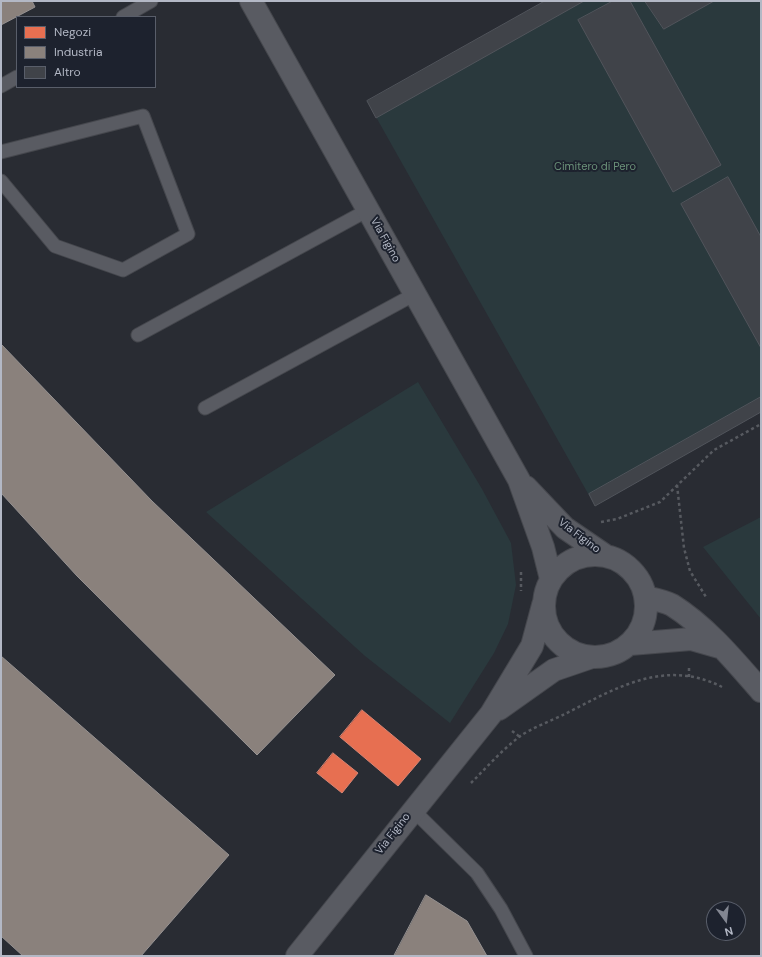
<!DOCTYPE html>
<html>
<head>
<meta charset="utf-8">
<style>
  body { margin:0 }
  #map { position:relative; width:762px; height:957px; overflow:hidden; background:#292c33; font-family:"DM Sans",sans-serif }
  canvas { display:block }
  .frame { position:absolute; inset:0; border:2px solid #b3b8c5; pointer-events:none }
  .legend { position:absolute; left:16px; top:16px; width:140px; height:72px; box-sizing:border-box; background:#1d222e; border:1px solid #595e6a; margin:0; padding:5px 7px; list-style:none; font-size:12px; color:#b3b8c5 }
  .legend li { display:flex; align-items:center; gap:8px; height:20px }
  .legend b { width:20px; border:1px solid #595e6a }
  .north { position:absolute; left:706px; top:901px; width:40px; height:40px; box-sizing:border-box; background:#1d222e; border:1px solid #595e6a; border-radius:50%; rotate:165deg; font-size:11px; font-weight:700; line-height:16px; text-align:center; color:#b3b8c5 }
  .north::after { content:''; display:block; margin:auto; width:14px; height:18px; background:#838792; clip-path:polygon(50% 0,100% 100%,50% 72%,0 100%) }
</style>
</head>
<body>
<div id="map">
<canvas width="762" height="957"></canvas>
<div class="frame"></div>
<ul class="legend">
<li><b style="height:11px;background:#e76f51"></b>Negozi</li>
<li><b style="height:11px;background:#8a817c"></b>Industria</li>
<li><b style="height:11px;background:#404349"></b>Altro</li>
</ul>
<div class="north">N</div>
</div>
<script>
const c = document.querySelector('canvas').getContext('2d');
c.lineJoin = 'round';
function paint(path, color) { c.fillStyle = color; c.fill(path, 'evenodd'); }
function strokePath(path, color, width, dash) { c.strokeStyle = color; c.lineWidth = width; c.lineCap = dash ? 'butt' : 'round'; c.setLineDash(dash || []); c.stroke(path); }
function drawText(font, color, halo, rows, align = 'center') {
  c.font = font + ' "DM Sans",sans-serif'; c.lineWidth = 4; c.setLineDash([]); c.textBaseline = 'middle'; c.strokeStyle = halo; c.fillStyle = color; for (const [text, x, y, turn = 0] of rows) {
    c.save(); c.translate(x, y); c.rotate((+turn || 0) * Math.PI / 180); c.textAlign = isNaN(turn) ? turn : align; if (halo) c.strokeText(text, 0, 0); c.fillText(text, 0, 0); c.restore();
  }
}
const green = new Path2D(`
  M545,1H761V412L595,506L367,101Z
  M418,382L482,489L511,543L516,585L508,624L494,653L450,723L365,656L206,512Z
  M761,517V619L703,547Z`);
const shops = new Path2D(`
  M362,710L421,759L398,786L340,737Z
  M333,753L358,773L342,793L317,773Z`);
const industry = new Path2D(`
  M1,1H32L35,7L1,25Z
  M1,344L152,501L335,675L257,755L77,576L1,493Z
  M1,656L229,855L141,956H23L1,936Z
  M426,895L467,921L487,956H394Z`);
const building = new Path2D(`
  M545,1H584L376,118L367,101Z
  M613,1H630L721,165L673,192L578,20Z
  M645,1H714L664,29Z
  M728,177L761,237V348L681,204Z
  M761,397V412L595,506L589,494Z`);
const path = new Path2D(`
  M677,485L684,548L690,571L706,597
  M601,522L617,519L660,502L714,450L761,424
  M521,572V591
  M689,677V665
  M512,731L520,737
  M471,783C486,768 502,750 519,737C531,728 551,721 565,714C616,688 665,658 722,687`);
const service = new Path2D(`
  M123,17L151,1
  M1,86L17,77
  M1,152L143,116L188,234L123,270L55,246L1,181
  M138,335L368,210
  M205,408L415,294
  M413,810L477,873L501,909L526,956`);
const minor = new Path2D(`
  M251,1L519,480L543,547L551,579
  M526,487L565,528L606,556
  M544 606a51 51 0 1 1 102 0a51 51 0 1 1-102 0Z
  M645,597C654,599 664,601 672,605C707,627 734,660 761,691
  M630,644L691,639L719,647
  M499,709L554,670L592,657
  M297,956L491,714L532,646L543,605`);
const parkNames = [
  ["Cimitero di Pero",595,167]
];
const streetNames = [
  ["Via Figino",385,240,61],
  ["Via Figino",579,536,37],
  ["Via Figino",393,834,-52]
];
paint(green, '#2a393d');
paint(shops, '#e76f51');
strokePath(shops, '#d78574', 1);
paint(industry, '#8a817c');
strokePath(industry, '#969292', 1);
paint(building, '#404349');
strokePath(building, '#51545b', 1);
strokePath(service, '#45474d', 15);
strokePath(minor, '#45474d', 24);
strokePath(path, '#575a60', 2.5, [3, 3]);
strokePath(service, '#595b62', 13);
strokePath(minor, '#595b62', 22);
drawText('11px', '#6c937a', '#1d222e', parkNames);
drawText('11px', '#b3b8c5', '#1d222e', streetNames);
</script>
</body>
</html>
